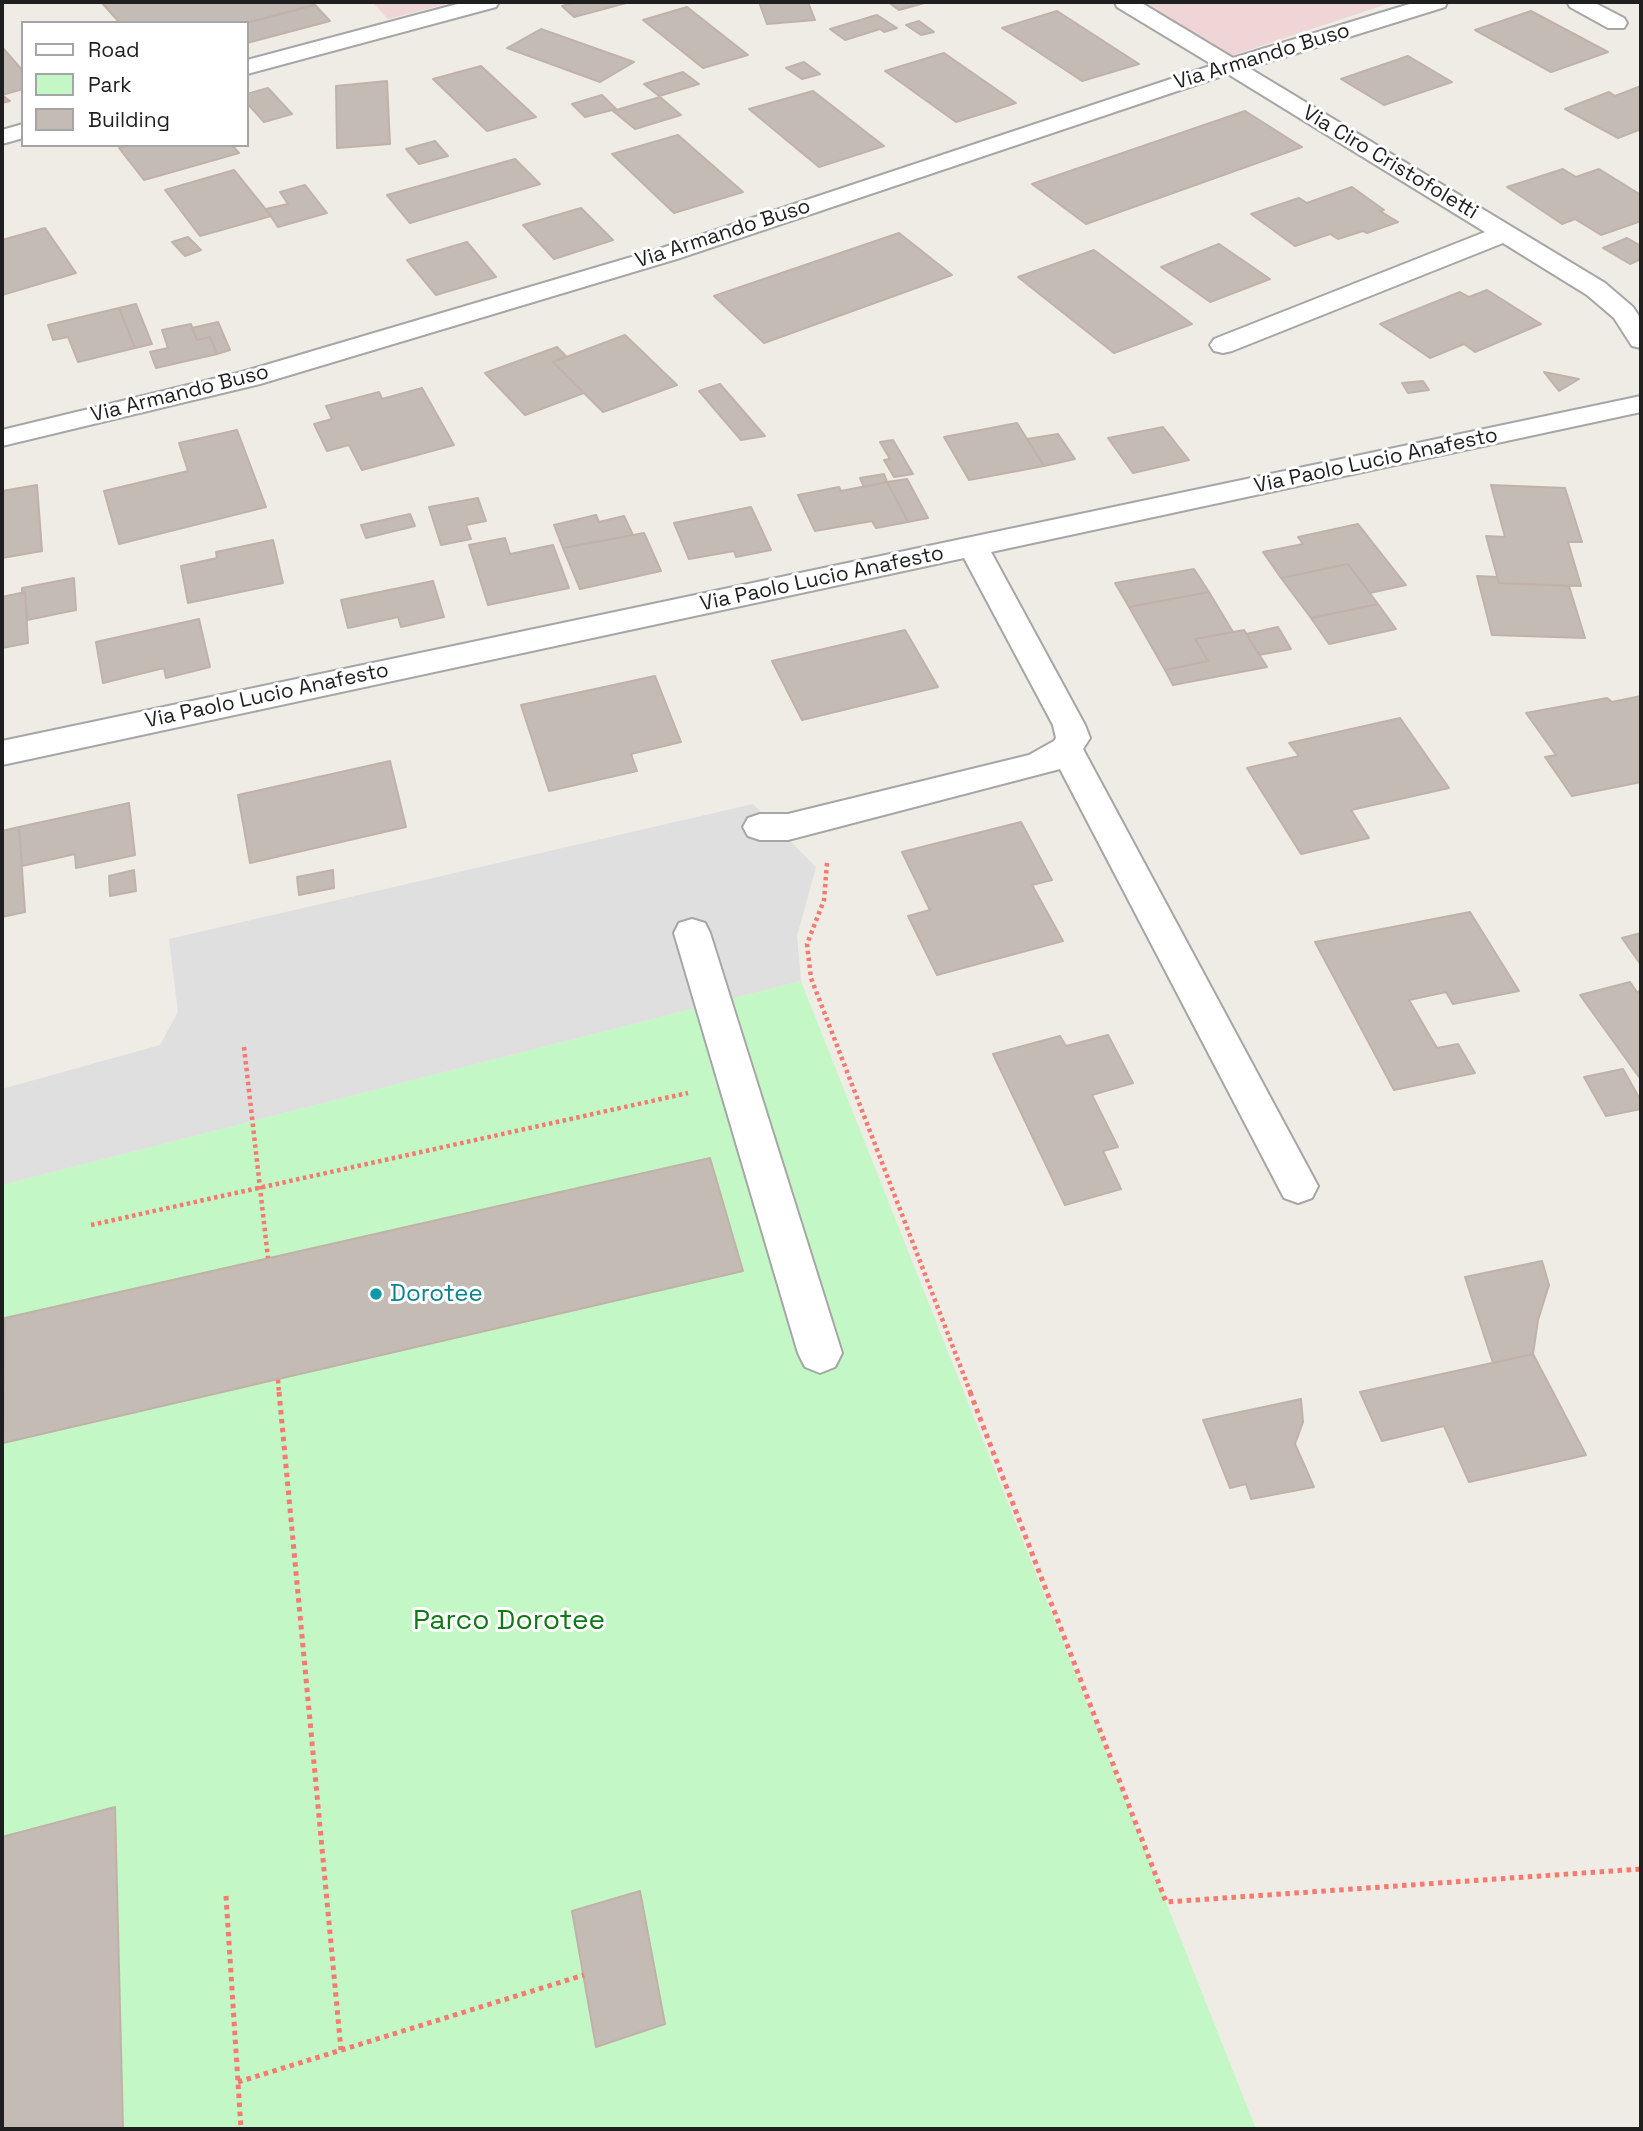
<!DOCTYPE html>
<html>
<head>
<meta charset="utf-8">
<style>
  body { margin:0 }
  #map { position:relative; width:1643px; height:2131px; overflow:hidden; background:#efebe5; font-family:"Space Grotesk",sans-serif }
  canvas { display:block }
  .frame { position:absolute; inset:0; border:4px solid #1f1f1f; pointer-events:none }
  .legend { position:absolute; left:21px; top:21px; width:228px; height:126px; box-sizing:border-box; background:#fff; border:2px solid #a5a5a5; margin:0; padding:9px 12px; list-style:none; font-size:21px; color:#1f1f1f }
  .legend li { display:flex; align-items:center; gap:14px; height:35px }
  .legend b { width:35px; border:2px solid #a5a5a5 }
</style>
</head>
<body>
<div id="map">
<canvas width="1643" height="2131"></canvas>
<div class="frame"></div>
<ul class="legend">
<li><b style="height:9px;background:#fff"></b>Road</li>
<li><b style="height:19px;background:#c4f7c6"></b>Park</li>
<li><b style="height:19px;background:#c4bbb5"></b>Building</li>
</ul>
</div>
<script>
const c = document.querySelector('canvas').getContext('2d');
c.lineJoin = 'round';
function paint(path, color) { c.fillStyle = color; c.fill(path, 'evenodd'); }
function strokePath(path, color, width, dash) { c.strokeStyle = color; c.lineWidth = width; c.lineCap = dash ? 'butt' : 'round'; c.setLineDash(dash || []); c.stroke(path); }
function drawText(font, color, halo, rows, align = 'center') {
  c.font = font + ' "Space Grotesk",sans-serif'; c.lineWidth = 6; c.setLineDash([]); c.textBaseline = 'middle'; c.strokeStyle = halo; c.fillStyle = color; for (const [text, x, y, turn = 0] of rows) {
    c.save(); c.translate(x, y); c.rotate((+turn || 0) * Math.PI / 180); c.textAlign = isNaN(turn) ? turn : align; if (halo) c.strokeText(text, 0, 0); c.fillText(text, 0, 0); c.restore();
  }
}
const commercial = new Path2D(`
  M372,2H454L388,19Z
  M1145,2H1393L1228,57Z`);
const park = new Path2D(`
  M801,981L1256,2129H2V1185Z`);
const parking = new Path2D(`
  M753,804L816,867L797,936L801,981L2,1185V1089L160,1045L178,1012L169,939Z`);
const building = new Path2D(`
  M101,2H312L315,5L246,23H120Z
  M576,2H624L626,3L574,17L562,6Z
  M759,2H808L815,20L767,24Z
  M888,2H928L899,10Z
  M315,5L330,21L247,43L246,23Z
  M687,7L748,55L703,68L643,20Z
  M1057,11L1139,64L1082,81L1002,28Z
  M1531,11L1608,52L1551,72L1475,30Z
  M877,15L897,28L884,32L880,29L845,40L830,29Z
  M919,21L934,32L921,35L906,25Z
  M541,29L634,62L600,82L507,48Z
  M2,47L23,71V89L2,95L10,101L2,103Z
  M944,53L1016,103L956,122L885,71Z
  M1408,56L1452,82L1384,105L1341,79Z
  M804,62L820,74L802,79L786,68Z
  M481,66L536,117L487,131L433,79Z
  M683,72L699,84L659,96L644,84Z
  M387,81L390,144L337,148L336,86Z
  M1641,86V129L1618,138L1565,109L1609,92L1615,96Z
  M268,88L292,114L264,122L247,103V94Z
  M813,91L884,146L819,167L749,109Z
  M602,95L616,109L585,117L572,104Z
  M660,97L681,115L635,129L613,111Z
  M1245,111L1302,147L1086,224L1032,184Z
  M678,135L743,192L674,213L612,154Z
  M435,141L448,156L419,164L406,149Z
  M130,145H232L239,153L144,180L119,148Z
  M515,159L540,184L410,223L387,195Z
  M1563,169L1576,177L1599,169L1641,195V221L1601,235L1575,219L1562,224L1507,187Z
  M234,170L271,216L200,236L165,190Z
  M305,185L327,213L278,227L266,209L288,204L280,192Z
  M1352,187L1384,210L1380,211L1398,222L1367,233L1363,231L1338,239L1330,234L1295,246L1251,214L1299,198L1307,203Z
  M581,208L613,240L554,259L523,225Z
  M45,228L76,273L2,295V240Z
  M899,233L952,275L764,343L714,296Z
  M188,237L201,250L185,256L172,242Z
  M1627,238L1641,246V259L1630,264L1603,248Z
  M467,242L496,277L436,295L407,260Z
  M1219,244L1270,279L1210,302L1161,267Z
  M1094,250L1192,324L1114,353L1018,277Z
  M1487,290L1541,324L1475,352L1464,344L1430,358L1380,324L1460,292L1469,297Z
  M136,304L152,344L135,348L119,308Z
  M119,308L135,348L78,362L68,337L53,340L48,325Z
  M218,322L230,350L217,354L210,337L197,340L192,328Z
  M191,324L197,340L210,337L217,354L156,368L150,352L168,348L162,330Z
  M625,335L677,385L603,412L553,362Z
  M557,347L566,356L553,362L584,393L525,415L485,373Z
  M1544,372L1579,379L1559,391Z
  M1423,381L1429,390L1408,393L1402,383Z
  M720,384L765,436L741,440L699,391Z
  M422,388L454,445L362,470L349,445L327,451L314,424L332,419L326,406L379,392L382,399Z
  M1017,423L1044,466L969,480L944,437Z
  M1163,427L1189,460L1133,473L1108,438Z
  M237,430L266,507L119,544L104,491L188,471L179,443Z
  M1058,434L1075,459L1044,466L1027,439Z
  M893,440L913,474L894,477L884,460L890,459L880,442Z
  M884,474L887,482L864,487L860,478Z
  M907,479L928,518L908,522L887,482Z
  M887,482L908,522L876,528L872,521L815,531L798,495L839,487L841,491Z
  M37,485L42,551L2,558V491Z
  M1491,485L1565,488L1582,542H1568L1581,586L1499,583L1486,536L1505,537Z
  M478,498L486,521L466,525L471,539L441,545L429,507Z
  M751,507L771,550L736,557L734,551L689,559L674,523Z
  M410,514L415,526L366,538L361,525Z
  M596,515L599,522L624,516L633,535L563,548L554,525Z
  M1358,524L1406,585L1370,593L1348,564L1281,578L1263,552L1303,544L1298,537Z
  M644,533L661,571L580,589L563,548Z
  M505,538L510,554L553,545L569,588L488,605L469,545Z
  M273,540L283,583L188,603L181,566L217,558L216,552Z
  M1348,564L1378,604L1311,618L1281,578Z
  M1194,569L1209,592L1129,607L1115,583Z
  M1477,576L1497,577L1499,583L1569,586L1585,638L1492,635Z
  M74,578L76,610L27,620L25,592L22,594V588Z
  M433,581L444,617L401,627L398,617L348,628L341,600Z
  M25,592L28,643L2,648V597Z
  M1209,592L1233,632L1195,639L1208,661L1165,670L1129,607Z
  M1378,604L1396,629L1329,644L1311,618Z
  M199,619L210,667L166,678L164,668L103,683L96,642Z
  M1278,627L1291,649L1259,655L1246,634Z
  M905,630L938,687L802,720L772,661Z
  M1244,630L1267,667L1173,685L1165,670L1208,661L1195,639Z
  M655,676L681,742L631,754L637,771L549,791L521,705Z
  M1641,696V782L1572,796L1545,757L1556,755L1526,713L1607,698L1612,702Z
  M1400,718L1449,788L1351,810L1369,838L1301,854L1247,768L1299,756L1289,743Z
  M390,761L406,827L250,863L238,795Z
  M129,803L135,855L76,868L75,854L22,866L19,827Z
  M1021,822L1052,880L1032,885L1063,941L937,975L908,916L930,910L902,852Z
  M19,827L25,912L2,917V831Z
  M134,870L136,891L110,896L109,876Z
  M333,870L334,888L299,895L297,877Z
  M1470,912L1519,991L1453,1004L1446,992L1409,1000L1437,1048L1458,1044L1475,1073L1394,1090L1315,942Z
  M1641,933V965L1622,938Z
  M1630,982L1637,992L1641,991V1076L1639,1077L1580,995Z
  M1108,1035L1133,1083L1092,1095L1118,1147L1103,1151L1121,1189L1065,1205L993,1054L1060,1036L1066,1046Z
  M1623,1069L1641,1101V1109L1606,1116L1584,1077Z
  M710,1158L743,1271L3,1443L5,1318Z
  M1542,1261L1549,1285L1538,1320L1533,1354L1493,1363L1465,1277Z
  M1533,1354L1586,1455L1469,1482L1444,1426L1382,1441L1360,1392Z
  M1301,1399L1303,1422L1295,1444L1314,1487L1251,1499L1246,1484L1230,1488L1203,1420Z
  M115,1807L123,2129H2V1837Z
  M640,1891L665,2024L596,2047L572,1911Z`);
const pathFar1 = new Path2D(`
  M827,863L824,900L807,944L811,978L971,1394
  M244,1047L268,1258
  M91,1225L688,1093
  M278,1380L279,1394`);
const path = new Path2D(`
  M279,1392L341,2050
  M970,1392L1166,1902L1641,1869
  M226,1896L241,2129
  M238,2082L584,1975`);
const minor = new Path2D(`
  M465,2H499L496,7L247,74V60Z
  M1115,2H1140L1233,58L1416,2H1447L1445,7L1249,68L1605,283L1633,307L1641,319V348L1632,346L1614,318L1587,295L1503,243L1232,351L1223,353L1214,351L1210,345L1214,339L1485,232L1228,74L680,258L260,384L2,446V430L242,372L662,248L1213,65L1117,7Z
  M1567,2H1593L1624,18L1627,23L1624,28H1608L1570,7Z
  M23,124V138L2,144V130Z
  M1641,396V412L991,552L1085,725L1090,738L1083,749L1318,1186L1312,1198L1298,1203L1284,1198L1060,769L788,840H760L748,836L743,827L748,818L760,814H788L1029,755L1054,741L1056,738L1053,725L964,558L2,765V741Z
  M692,919L705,923L710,933L842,1353L835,1367L820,1373L805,1367L798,1353L674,933L679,923Z`);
const markers = [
  [376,1294,7,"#0f9aa8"]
];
const farStreetnames = [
  ["Via Armando Buso",1262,57,-17],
  ["Via Ciro Cristofoletti",1390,163,31],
  ["Via Armando Buso",723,234,-18],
  ["Via Armando Buso",180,394,-14],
  ["Via Paolo Lucio Anafesto",1376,461,-12],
  ["Via Paolo Lucio Anafesto",822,579,-12],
  ["Via Paolo Lucio Anafesto",267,696,-12]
];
const cultureNames = [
  ["Dorotee",390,1294]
];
const nearParknames = [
  ["Parco Dorotee",509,1621]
];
paint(commercial, '#efd5d5');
paint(park, '#c4f7c6');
paint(parking, '#dfdfdf');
paint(building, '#c4bbb5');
strokePath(building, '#c0b2a8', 2);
strokePath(minor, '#a6a6a6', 4);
strokePath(pathFar1, '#f57a70', 4.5, [3.5, 3.5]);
strokePath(path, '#f57a70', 5, [4.5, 4.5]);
paint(minor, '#fff');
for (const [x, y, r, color] of markers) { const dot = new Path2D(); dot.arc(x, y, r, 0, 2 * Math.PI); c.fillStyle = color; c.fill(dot); strokePath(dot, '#fff', 2.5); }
drawText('21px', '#1f1f1f', '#fff', farStreetnames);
drawText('24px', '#0d838f', '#fff', cultureNames, 'left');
drawText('28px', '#0f7a15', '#fff', nearParknames);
</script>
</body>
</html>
